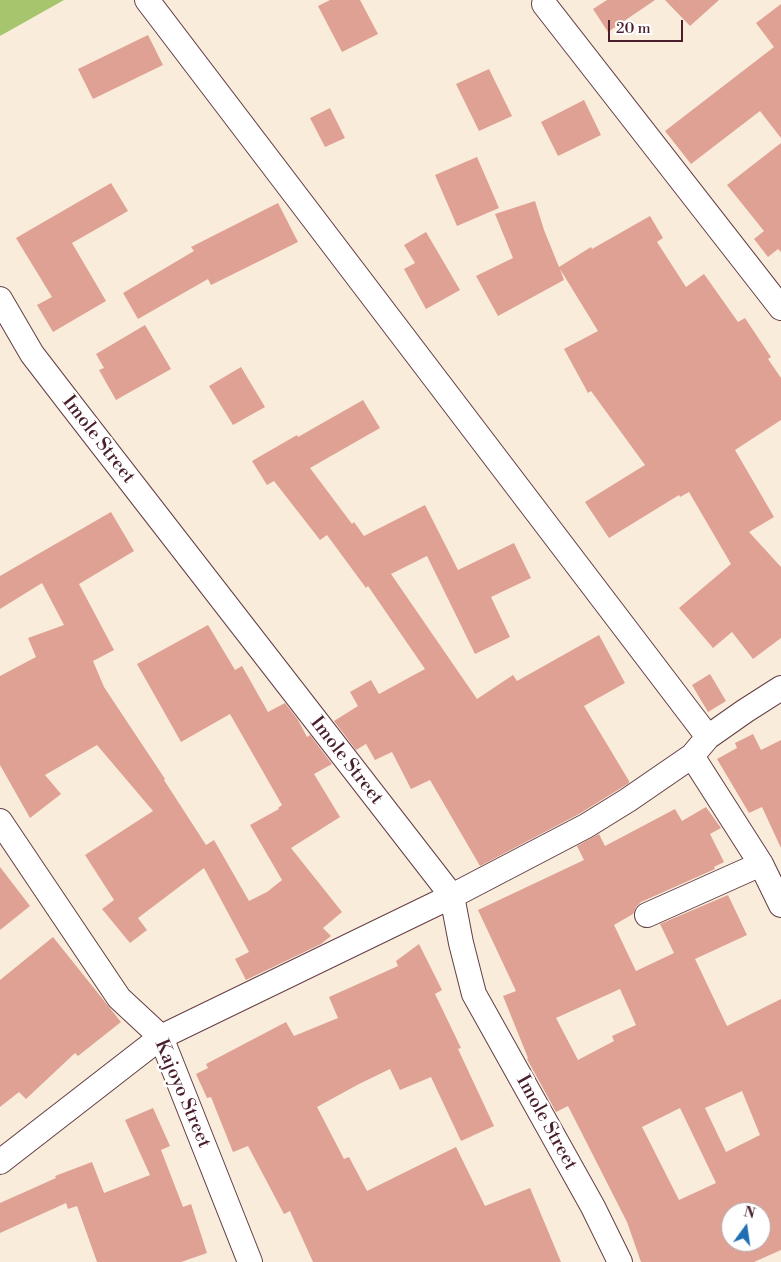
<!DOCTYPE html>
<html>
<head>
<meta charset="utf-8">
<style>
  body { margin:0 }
  #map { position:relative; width:781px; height:1262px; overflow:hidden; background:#f9ecdb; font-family:"Libre Bodoni",serif }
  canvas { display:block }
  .north { position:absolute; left:721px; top:1202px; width:50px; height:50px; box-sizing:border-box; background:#fff; border:1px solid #b7a5aa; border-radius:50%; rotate:14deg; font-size:14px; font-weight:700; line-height:20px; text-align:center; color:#4a1f2b }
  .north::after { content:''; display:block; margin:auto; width:18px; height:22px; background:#1f6fb2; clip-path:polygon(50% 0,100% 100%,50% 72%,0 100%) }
  .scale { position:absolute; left:608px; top:20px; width:75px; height:22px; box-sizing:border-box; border:2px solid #4a1f2b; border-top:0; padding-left:6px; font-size:15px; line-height:18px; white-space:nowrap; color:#4a1f2b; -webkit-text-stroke:4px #fff; paint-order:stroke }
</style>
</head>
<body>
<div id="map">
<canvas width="781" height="1262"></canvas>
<div class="north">N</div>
<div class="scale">20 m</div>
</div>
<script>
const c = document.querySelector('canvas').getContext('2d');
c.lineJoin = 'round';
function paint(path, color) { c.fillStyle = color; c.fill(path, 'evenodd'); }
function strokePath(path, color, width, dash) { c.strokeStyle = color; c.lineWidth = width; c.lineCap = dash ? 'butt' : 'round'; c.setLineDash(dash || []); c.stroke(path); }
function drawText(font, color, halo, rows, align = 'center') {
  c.font = font + ' "Libre Bodoni",serif'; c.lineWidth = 5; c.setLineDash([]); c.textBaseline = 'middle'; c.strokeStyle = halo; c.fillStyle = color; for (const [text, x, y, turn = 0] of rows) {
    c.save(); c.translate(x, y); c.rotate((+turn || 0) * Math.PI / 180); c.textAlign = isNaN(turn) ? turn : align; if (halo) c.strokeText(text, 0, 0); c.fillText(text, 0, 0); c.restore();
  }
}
const green = new Path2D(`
  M0,0H64L0,36Z`);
const building = new Path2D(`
  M330,0H360L378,34L342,52L318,6Z
  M607,0H655L608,32L593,9Z
  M665,0H719L690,26Z
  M781,4V138L760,111L691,164L665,131L774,47L756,23Z
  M148,35L163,65L93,99L78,69Z
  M489,69L512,116L479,131L456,84Z
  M584,100L601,135L558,156L541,122Z
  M330,108L345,138L325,147L310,118Z
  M781,143V252L778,249L768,257L754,239L764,231L727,185Z
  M477,157L499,208L457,226L435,175Z
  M111,183L128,211L72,243L106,301L53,332L37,305L52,297L16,238Z
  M535,201L544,230L559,267L591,247L592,249L650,216L663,238L657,242L686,287L704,274L738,322L745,318L771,357L768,359L781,378V420L735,450L774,517L749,532L781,567V638L753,659L732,632L713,648L679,608L731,564L689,492L680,497L679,495L609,538L585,502L645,465L591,391L588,393L564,349L598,331L560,269L564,280L498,316L476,276L513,258L495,214Z
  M278,203L298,242L211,285L208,279L138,319L123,293L194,251L191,247Z
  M426,232L460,290L426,309L404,269L415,263L404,245Z
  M145,325L171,369L116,400L99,370L104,368L96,354Z
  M241,367L265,407L233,425L209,386Z
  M363,400L380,428L310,468L352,524L354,522L364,536L425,505L458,570L514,543L531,578L491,597L510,637L475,654L427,556L391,574L477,699L513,675L517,681L599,635L625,683L584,706L629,781V783L579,814L480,866L430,780L411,789L392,752L375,760L366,744L356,750L334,721L358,706L350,692L371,680L379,694L425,669L368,586L366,588L327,535L320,540L274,481L267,485L252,461L297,435L298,437Z
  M111,512L134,551L79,584L114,650L93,661L104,687L165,779L164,780L206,845L214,840L249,901L267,892L282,880L250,825L279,809L278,808L282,805L230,714L181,742L137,664L208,625L235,670L242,666L268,712L285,703L298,720L307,737L310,735L332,764L314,774L340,817L291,848L342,912L323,928L331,936L321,944L246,980L235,959L249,952L204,868L138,918L147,930L130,943L102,909L114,900L85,855L153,811L97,745L45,775L61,794L30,818L0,765V676L36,657L28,638L64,625L42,583L0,609V576Z
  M710,674L726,701L708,712L692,685Z
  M753,734L761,750L781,740V848L762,807L749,813L717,759L737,748L735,743Z
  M706,807L721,828L710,834L724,862L714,867L715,869L641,902L636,907L633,914L614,925L636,971L674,953L660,924L728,895L747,935L695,959L727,1026L781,999V1250L754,1262H641L627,1222L568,1106L556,1112L527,1059L528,1058L503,996L516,991L478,910L584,860L577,846L599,834L605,846L675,809L682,821ZM620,989L636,1025L612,1036L614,1041L578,1060L556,1018ZM742,1091L760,1135L726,1152L705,1108ZM680,1108L716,1183L679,1200L642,1127ZM731,1212H761V1242H731Z
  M0,867L30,906L0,930Z
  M53,937L121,1022L78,1056L75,1053L26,1099L19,1092L0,1107V980Z
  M419,944L442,990L435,994L461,1048L458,1049L494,1126L461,1141L431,1077L400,1090L390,1069L359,1084L317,1107L344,1159L349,1157L367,1191L456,1147L485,1206L530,1188L561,1262H313L290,1211L284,1214L248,1146L233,1152L211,1097L207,1098L196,1074L208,1068L206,1064L286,1022L294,1036L338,1018L329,997L398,966L396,961Z
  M153,1108L170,1146L161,1150L183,1207L191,1204L207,1253L181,1262H97L77,1206L68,1209L66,1203L0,1233V1203L56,1178L55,1176L92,1162L104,1193L150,1175L125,1120Z`);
const minor = new Path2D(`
  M147,0L708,737
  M544,4L781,308
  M0,299L32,354L72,406L452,896L461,943L474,994L593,1207L620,1262
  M692,756L761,864L781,905
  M0,821L119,998L161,1037L250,1262
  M647,915L761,864
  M0,1162L161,1037L452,896L586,826L628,800L692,756L708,737L745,711L781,688`);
const streetNames = [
  ["Imole Street",98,440,52],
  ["Imole Street",346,761,52],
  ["Kajoyo Street",182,1094,67],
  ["Imole Street",546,1123,61]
];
paint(green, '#a7c56d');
paint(building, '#dfa193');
strokePath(minor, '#643e45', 26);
strokePath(minor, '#fff', 24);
drawText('19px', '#4a1f2b', '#fff', streetNames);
</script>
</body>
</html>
